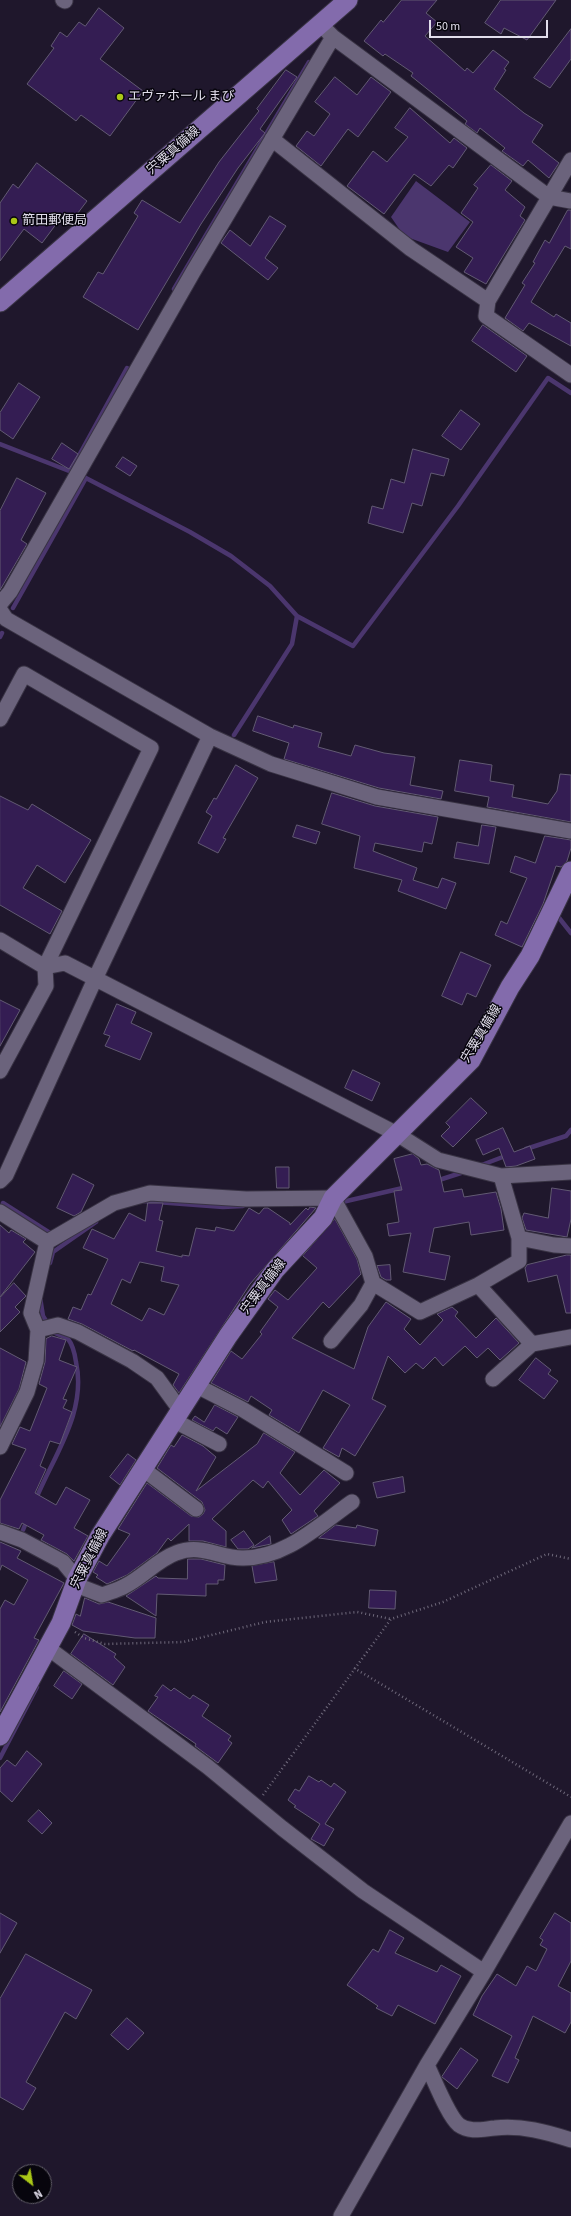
<!DOCTYPE html>
<html>
<head>
<meta charset="utf-8">
<style>
  body { margin:0 }
  #map { position:relative; width:571px; height:2216px; overflow:hidden; background:#1f172c; font-family:"Source Sans 3",sans-serif }
  canvas { display:block }
  .north { position:absolute; left:12px; top:2164px; width:40px; height:40px; box-sizing:border-box; background:#07050d; border:1px solid #5f5c66; border-radius:50%; rotate:149deg; font-size:11px; font-weight:700; line-height:16px; text-align:center; color:#e2deec }
  .north::after { content:''; display:block; margin:auto; width:14px; height:18px; background:#aac717; clip-path:polygon(50% 0,100% 100%,50% 72%,0 100%) }
  .scale { position:absolute; left:429px; top:20px; width:119px; height:18px; box-sizing:border-box; border:2px solid #e2deec; border-top:0; padding-left:5px; font-size:12px; line-height:14px; white-space:nowrap; color:#e2deec; -webkit-text-stroke:3px #07050d; paint-order:stroke }
</style>
</head>
<body>
<div id="map">
<canvas width="571" height="2216"></canvas>
<div class="north">N</div>
<div class="scale">50 m</div>
</div>
<script>
const c = document.querySelector('canvas').getContext('2d');
c.lineJoin = 'round';
function paint(path, color) { c.fillStyle = color; c.fill(path, 'evenodd'); }
function strokePath(path, color, width, dash) { c.strokeStyle = color; c.lineWidth = width; c.lineCap = dash ? 'butt' : 'round'; c.setLineDash(dash || []); c.stroke(path); }
function drawText(font, color, halo, rows, align = 'center') {
  c.font = font + ' "Source Sans 3","Noto Sans JP",sans-serif'; c.lineWidth = 3; c.setLineDash([]); c.textBaseline = 'middle'; c.strokeStyle = halo; c.fillStyle = color; for (const [text, x, y, turn = 0] of rows) {
    c.save(); c.translate(x, y); c.rotate((+turn || 0) * Math.PI / 180); c.textAlign = isNaN(turn) ? turn : align; if (halo) c.strokeText(text, 0, 0); c.fillText(text, 0, 0); c.restore();
  }
}
const water = new Path2D(`
  M416,181L470,222L448,252L404,236L391,217Z`);
const stream = new Path2D(`
  M174,289L309,62
  M0,444L82,476L190,532L231,556L270,586L297,616L292,644L234,735
  M71,470L127,368
  M13,608L86,478
  M297,616L353,646L458,506L548,378L571,393
  M0,637L2,633
  M556,914L571,933
  M526,1149L566,1136L571,1130
  M479,1166L508,1155
  M436,1181L467,1171
  M143,1201L223,1207L243,1206
  M3,1203L50,1233
  M338,1203L407,1187
  M50,1263L53,1252L96,1222
  M40,1297L43,1316L48,1324
  M36,1499C54,1455 87,1412 76,1362C75,1355 73,1345 68,1339C64,1335 56,1335 52,1331
  M23,1530L27,1520
  M0,1758L37,1687`);
const building = new Path2D(`
  M402,0H437L426,13L437,22L425,36L465,71L467,68L473,73L493,50L509,62L504,69L506,70L494,89L524,113L543,125L532,142L559,163L549,178L528,160L523,166L502,151L505,148L480,128L477,133L465,124L467,121L411,76L413,73L385,54L383,56L364,41L381,20L383,22Z
  M501,0H556L527,40L504,28L501,34L485,23Z
  M99,8L124,28L100,59L143,91L110,136L81,115L76,121L27,84L54,48L51,46L60,32L67,37L79,22L85,26Z
  M571,29V59L550,88L534,78Z
  M286,70L297,77L260,129L265,133L238,168L201,224L138,330L83,297L98,272L103,274L138,216L134,213L142,200L180,223L219,162L259,111L257,109Z
  M335,77L357,95L371,77L391,92L358,137L348,129L321,166L296,146L307,131L314,136L330,114L315,102Z
  M410,108L450,143L454,138L467,148L453,168L449,165L431,186L414,174L384,214L347,186L373,151L387,162L408,137L395,128Z
  M37,163L87,201L71,222L63,215L42,243L24,229L0,261V203L13,184L18,188Z
  M491,165L512,181L505,190L525,207L520,216L525,220L486,284L464,272L473,258L456,247L473,222L461,213L478,188L474,185Z
  M568,210H571V249L565,246L531,302L554,317L556,314L571,323V346L529,323L523,331L505,318L525,285L522,283L535,263L533,262L545,240L549,243Z
  M270,216L286,226L265,258L278,268L268,280L221,243L230,230L250,246Z
  M483,325L527,356L516,372L472,341Z
  M19,383L40,397L13,439L0,430V413Z
  M461,410L480,424L461,450L442,436Z
  M62,443L78,454L69,469L52,459Z
  M413,449L449,459L444,476L431,473L422,506L412,503L403,533L368,523L372,506L383,509L391,479L404,483Z
  M123,457L137,466L130,476L116,467Z
  M17,478L46,493L21,540L27,544L0,590V511Z
  M258,716L293,728L294,725L322,733L318,747L351,756L355,745L384,753L415,757L410,785L443,791L441,799L379,788L284,759L289,743L253,731Z
  M460,760L492,765L490,781L514,785L512,797L548,804L557,791L560,774L571,775V822L487,807L489,797L455,791Z
  M236,765L258,778L223,838L226,839L218,853L198,843L212,816L206,812L214,798L216,799Z
  M332,793L375,806L438,817L432,844L424,842L422,852L375,843L373,851L417,868L413,880L438,888L442,878L456,883L446,909L398,891L402,880L354,868L360,836L322,824Z
  M0,796L28,810L32,804L91,840L65,883L37,865L23,888L62,911L50,934L0,905Z
  M297,825L320,832L316,844L293,837Z
  M482,825L496,827L489,864L454,858L457,842L478,846Z
  M545,836L571,840V848L567,861L561,867L556,866L543,904L522,947L495,935L501,921L507,924L527,878L510,872L515,856L535,863Z
  M461,952L491,965L476,997L467,993L462,1005L442,996Z
  M0,1000L20,1010L0,1046Z
  M117,1004L136,1012L131,1023L152,1033L140,1060L105,1046L110,1036L104,1034Z
  M353,1070L380,1083L372,1101L345,1088Z
  M471,1098L487,1113L453,1147L441,1136L450,1127L446,1123Z
  M503,1128L514,1152L530,1146L535,1159L516,1166L506,1167L499,1148L483,1155L476,1140Z
  M413,1154L419,1159L421,1165L427,1164L439,1170L444,1192L462,1189L464,1197L496,1192L501,1209L504,1230L471,1235L469,1222L434,1228L429,1252L450,1256L445,1280L403,1272L411,1233L389,1236L387,1224L399,1222L394,1191L402,1190L394,1159Z
  M276,1167H289V1188H277Z
  M73,1174L94,1185L81,1212L74,1216L57,1208Z
  M552,1188L571,1191V1219L567,1237L526,1230L522,1218L524,1213L548,1218Z
  M148,1203H163L159,1220L163,1221L156,1251L182,1257V1255L189,1256L196,1228L215,1231L216,1227L234,1231L249,1208L259,1214L264,1208H268L290,1223V1225L306,1208L308,1210L310,1207L316,1208L250,1284L179,1393L173,1385L179,1374L134,1350L133,1351L82,1324L68,1319L73,1307L81,1310L88,1294L91,1295L108,1259L83,1248L92,1229L114,1239L129,1213L145,1221ZM140,1262L164,1267L161,1281L179,1285L164,1315L149,1308L142,1321L111,1304L122,1279L130,1283Z
  M335,1219L357,1259L361,1274L329,1308L323,1302L292,1338L354,1369L368,1327L386,1302L411,1319L404,1329L420,1345L443,1320L437,1314L452,1307L458,1312L455,1316L476,1338L496,1318L519,1343L500,1360L488,1348L477,1358L465,1346L443,1366L435,1357L423,1369L416,1363L405,1373L388,1356L372,1399L386,1406L355,1456L342,1448L339,1457L323,1448L350,1405L323,1390L299,1433L269,1415L272,1410L251,1396L248,1402L211,1383L231,1351L242,1359L262,1334L260,1332L278,1307L268,1299L275,1290L288,1300L317,1268L303,1256Z
  M0,1225L9,1233L11,1230L26,1239L23,1242L35,1252L0,1297Z
  M567,1255H571V1313H566L557,1275L528,1282L525,1268L527,1265Z
  M390,1265L391,1280H386L381,1277L377,1266Z
  M14,1283L26,1296L15,1307L20,1312L0,1332V1298Z
  M52,1336L66,1340L59,1360L77,1367L63,1399L67,1400L63,1408L72,1412L60,1444L50,1441L40,1466L46,1469L35,1493L56,1505L66,1487L90,1500L74,1528L88,1536L74,1561L67,1554L41,1540L44,1535L22,1523L19,1529L0,1523V1500L26,1449L12,1444L20,1427L30,1431L47,1388L39,1384L45,1362L46,1339Z
  M0,1348L26,1362L19,1389L0,1427Z
  M536,1358L551,1370L548,1374L558,1381L544,1399L519,1380Z
  M215,1405L238,1417L227,1434L216,1427L213,1431L192,1420L195,1416L204,1422Z
  M264,1433L295,1452L280,1473L300,1495L324,1470L340,1483L314,1511L318,1516L291,1534L282,1520L292,1510L268,1481L263,1488L253,1480L212,1519L226,1531V1547L203,1541H189V1524L171,1541L168,1538L157,1553L127,1575L107,1584L96,1577L98,1575L93,1572L99,1561L107,1566L130,1534L118,1529L147,1483L191,1516L199,1517L203,1514L205,1510L202,1502L157,1468L171,1445L174,1447L182,1435L203,1446L216,1457L196,1491L257,1444Z
  M128,1454L136,1460L120,1485L110,1477Z
  M403,1477L405,1492L377,1498L373,1483Z
  M336,1525L356,1528L357,1525L378,1530L375,1546L319,1538Z
  M244,1531L254,1545L248,1549H238L231,1540Z
  M270,1536L271,1544L252,1548Z
  M0,1542L21,1551L17,1558L64,1583L34,1638L39,1640L0,1712V1609L5,1600L14,1605L28,1580L2,1565L0,1570Z
  M188,1559H201L225,1565L224,1580H218V1584H206V1596L157,1594L156,1616L126,1596L156,1576L158,1578L187,1579Z
  M274,1562L277,1580L255,1583L252,1566Z
  M370,1590L396,1591L395,1609L369,1608Z
  M85,1598L99,1604L108,1602L156,1618L155,1638H135L83,1631L72,1625L76,1614L80,1616Z
  M84,1634L116,1654L114,1657L125,1667L113,1685L71,1654Z
  M64,1671L82,1684L72,1699L54,1686Z
  M163,1685L171,1691L174,1688L190,1699L193,1695L209,1705L202,1716L231,1736L228,1740L232,1743L218,1763L195,1746L196,1744L148,1711L158,1697L155,1696Z
  M27,1751L42,1764L12,1802L0,1791V1768L7,1760L15,1766Z
  M309,1776L319,1782L321,1780L331,1787L334,1783L346,1792L325,1824L334,1829L324,1846L311,1839L320,1824L294,1807L296,1806L288,1800L295,1789L299,1791Z
  M39,1810L52,1823L42,1834L28,1821Z
  M0,1913L17,1923L0,1953Z
  M555,1913L571,1923V1961L558,1986L571,1993V2022L565,2033L533,2016L515,2058L519,2060L508,2083L492,2076L512,2036L473,2015L482,1996L497,1974L516,1986L527,1966L536,1971L547,1949L540,1945L543,1940L540,1938Z
  M390,1930L404,1938L395,1953L437,1972L441,1965L461,1976L435,2024L398,2005L392,2016L376,2008L378,2006L347,1985L373,1949L378,1952Z
  M26,1954L92,1990L76,2019L65,2012L26,2082L36,2088L23,2110L0,2097V1999Z
  M127,2018L144,2033L128,2050L111,2035Z
  M461,2048L478,2060L457,2089L442,2077Z`);
const path = new Path2D(`
  M75,1632L84,1638L105,1644L183,1642L265,1622L357,1612L391,1619
  M354,1668L571,1797
  M263,1795L391,1619L443,1602L547,1554L571,1559`);
const minor = new Path2D(`
  M63,0L65,1
  M326,30L333,37L549,197L571,201
  M272,139L411,249L488,301
  M571,160L488,301L486,316L571,375
  M0,604L10,592L193,272L333,37
  M0,610L6,619L210,736L271,764L377,797L571,831
  M0,719L24,674L151,748L45,967L46,986L0,1071
  M0,940L45,967L65,963L397,1134L438,1160L501,1176L571,1172
  M0,1181L6,1175L95,979L210,736
  M0,1212L47,1242
  M519,1238L554,1245L571,1246
  M478,1285L532,1344
  M38,1330L58,1325L78,1332L132,1361L157,1378L181,1411
  M331,1341L361,1305L373,1283
  M493,1379L532,1344L571,1337
  M197,1386L242,1409L346,1473
  M175,1421L219,1444
  M0,1447L27,1392L36,1361L38,1330L31,1313L47,1242L114,1203L150,1193L246,1199L333,1198L365,1256L373,1283L420,1312L478,1285L519,1261V1238L501,1176
  M143,1469L196,1509
  M0,1532L22,1540L63,1562L77,1579
  M76,1585L102,1595C110,1592 118,1590 125,1586C143,1577 157,1560 176,1553C201,1543 219,1558 242,1558C285,1559 319,1525 352,1502
  M48,1648L208,1767L282,1828L363,1891L484,1972L427,2065L341,2216
  M484,1972L571,1823
  M427,2065C434,2079 448,2116 459,2125C470,2133 483,2129 495,2128C521,2125 547,2132 571,2140`);
const major = new Path2D(`
  M0,302L348,0
  M0,1736L61,1623L77,1579L100,1536L228,1336L275,1270L323,1218L333,1198L471,1060L510,987L530,956L571,871`);
const markers = [
  [120,97,4,"#aac717"],
  [14,221,4,"#aac717"]
];
const poiNames = [
  ["エヴァホール まび",128,97],
  ["箭田郵便局",22,221]
];
const streetNames = [
  ["宍粟真備線",174,151,-41],
  ["宍粟真備線",482,1034,-59],
  ["宍粟真備線",264,1287,-53],
  ["宍粟真備線",90,1559,-63]
];
paint(water, '#4b366e');
strokePath(stream, '#4b366e', 4.5);
paint(building, '#341d53');
strokePath(building, '#625a73', 1);
strokePath(minor, '#393344', 17);
strokePath(major, '#393344', 21);
strokePath(path, '#6f697b', 2.5, [1, 3]);
strokePath(minor, '#6b637c', 15);
strokePath(major, '#836bac', 19);
for (const [x, y, r, color] of markers) { const dot = new Path2D(); dot.arc(x, y, r, 0, 2 * Math.PI); c.fillStyle = color; c.fill(dot); strokePath(dot, '#07050d', 1.5); }
drawText('13px', '#e2deec', '#07050d', poiNames, 'left');
drawText('13px', '#e2deec', '#07050d', streetNames);
</script>
</body>
</html>
